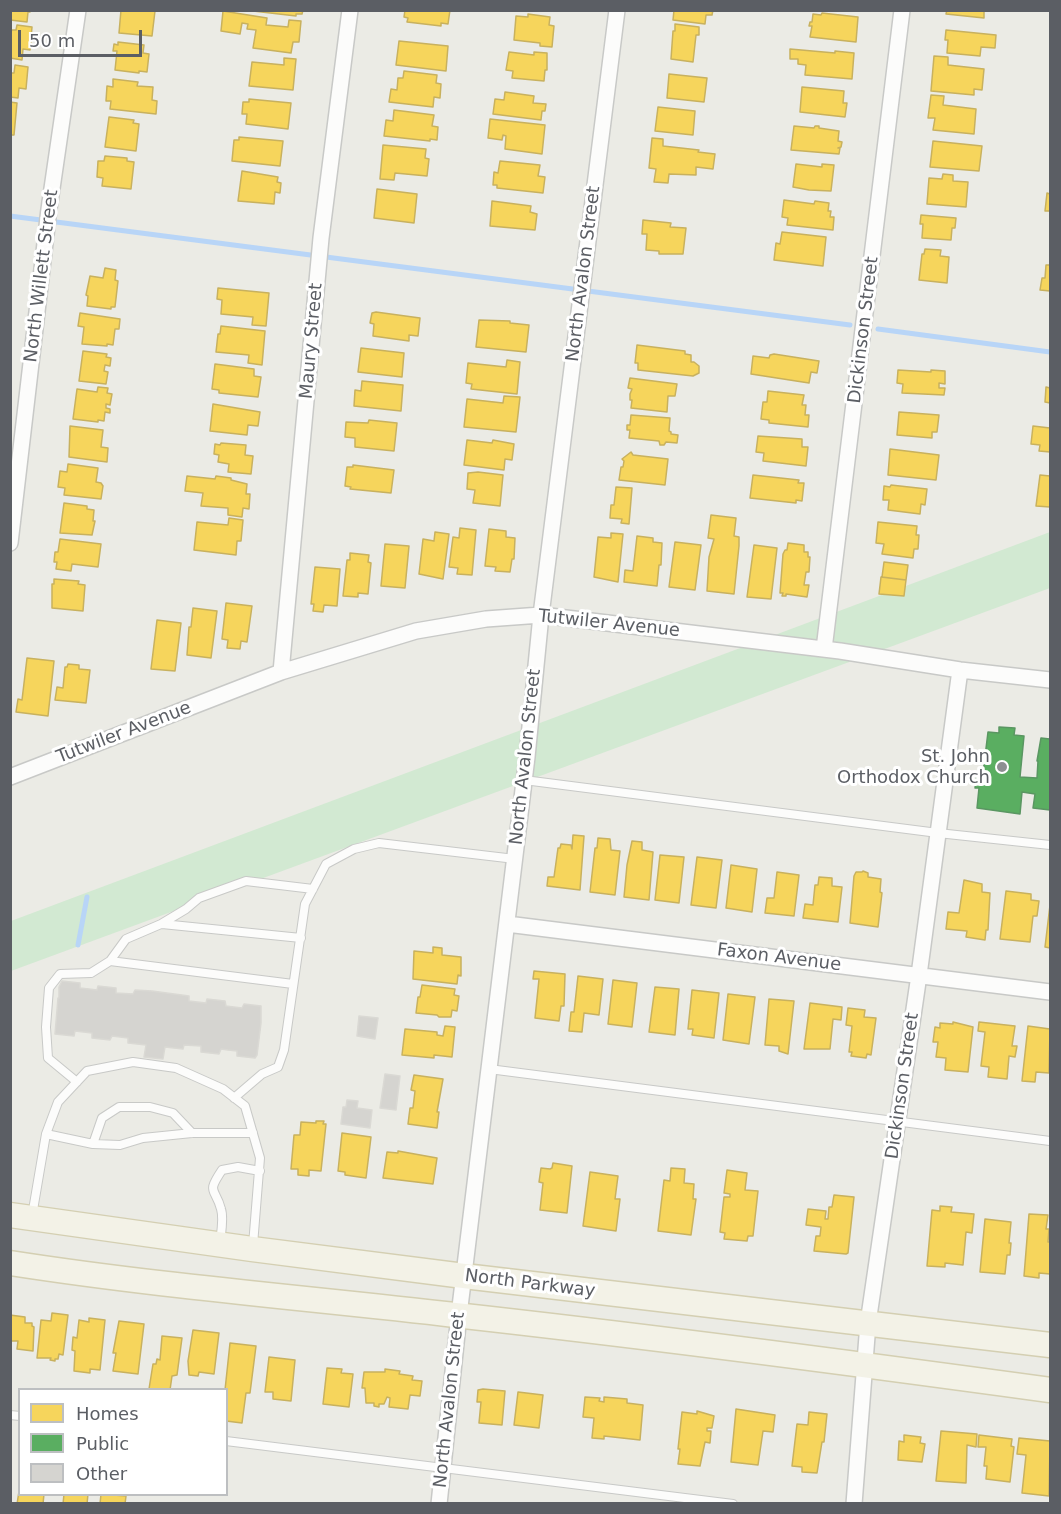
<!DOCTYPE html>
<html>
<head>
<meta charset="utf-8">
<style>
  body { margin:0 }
  #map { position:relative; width:1061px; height:1514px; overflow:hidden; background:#ebebe5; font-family:"DejaVu Sans",sans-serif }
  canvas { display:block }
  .frame { position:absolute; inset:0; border:12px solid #5b5e64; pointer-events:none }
  .legend { position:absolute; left:18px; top:1388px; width:210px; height:108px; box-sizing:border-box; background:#fff; border:2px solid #bdbfc1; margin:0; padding:8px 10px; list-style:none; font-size:18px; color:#5b5e64 }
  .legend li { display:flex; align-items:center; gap:12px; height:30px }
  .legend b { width:30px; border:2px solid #bdbfc1 }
  .scale { position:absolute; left:18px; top:30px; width:124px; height:27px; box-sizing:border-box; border:3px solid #5b5e64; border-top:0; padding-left:8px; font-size:18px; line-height:21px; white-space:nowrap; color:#5b5e64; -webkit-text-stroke:4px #fff; paint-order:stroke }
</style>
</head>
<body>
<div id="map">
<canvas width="1061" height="1514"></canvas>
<div class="frame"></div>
<ul class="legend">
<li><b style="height:16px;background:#f6d55c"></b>Homes</li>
<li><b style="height:16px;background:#5aae61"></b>Public</li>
<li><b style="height:16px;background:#d5d4d0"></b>Other</li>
</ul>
<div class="scale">50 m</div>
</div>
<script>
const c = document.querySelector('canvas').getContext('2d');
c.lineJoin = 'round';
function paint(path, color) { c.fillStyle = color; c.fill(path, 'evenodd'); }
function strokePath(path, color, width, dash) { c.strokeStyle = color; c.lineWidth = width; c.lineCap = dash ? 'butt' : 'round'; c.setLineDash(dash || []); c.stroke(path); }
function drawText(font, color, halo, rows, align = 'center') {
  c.font = font + ' "DejaVu Sans",sans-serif'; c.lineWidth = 6; c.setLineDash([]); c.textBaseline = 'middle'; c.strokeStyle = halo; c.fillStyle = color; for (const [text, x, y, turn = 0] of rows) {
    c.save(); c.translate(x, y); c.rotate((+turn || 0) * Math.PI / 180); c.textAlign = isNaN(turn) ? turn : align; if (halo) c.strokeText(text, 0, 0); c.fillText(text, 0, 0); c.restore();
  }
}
const green = new Path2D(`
  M1050,532V588L11,971V921Z`);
const homes = new Path2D(`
  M10,10H30V12H28L27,22L10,20Z
  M121,10L155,11L152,36L119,33Z
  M303,10L302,14H296V16L253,11Z
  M405,10H450L448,24L441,23V26L407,22L408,18L404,17Z
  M674,10H713L712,15H706L705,24L673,20Z
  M947,10H984V18L946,14Z
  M223,11L267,18L266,25L288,27L289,20L301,21L299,42H293L291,53L253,48L256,30L247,29L248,24L242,23L240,34L221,31Z
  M822,13L858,17L856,42L810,37L812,26H809L810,22H812L813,14L821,15Z
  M528,14L550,17L549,25L554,26L552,47L540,46V43L514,40L516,16L528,17Z
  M675,24L699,27V35H696L693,62L671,59L673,31H675Z
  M17,25L32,27L30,50L23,49L22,60L10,58V34L12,30H16Z
  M946,30L996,35L995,48L981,47L980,56L947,53L948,40H945Z
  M399,41L448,46L446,71L396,65Z
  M118,42L144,45L143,53L149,54L147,72L139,71V73L115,70L117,51H113L114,44L118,45Z
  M790,49L835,53V51L854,53L852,79L805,75L806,65L798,64V59H790Z
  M509,52L534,55V52L547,53V70H545L544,81L512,78L513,71L506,70Z
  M934,56L948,57V65L984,69L982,90L974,89V95L931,91Z
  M284,58L296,59L293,90L249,86L252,62L284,65Z
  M15,65L28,67L26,89L19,88L18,98L10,97V73H14Z
  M404,71L437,75L436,83L441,84L440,98L434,97L433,107L389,102L391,89L397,90L398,78H403Z
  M669,74L707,78L704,102L667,98Z
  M113,79L138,82L137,86L153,87L152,100L157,101L156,114L110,109L111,101H106L107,86L113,87Z
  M802,87L844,91L843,103H847L845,117L800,112Z
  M505,92L534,96L533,103L546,104L545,111H542L541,120L493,114L495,99L504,100Z
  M931,95L944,96L943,105L976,109L974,134L933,130L935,118H928Z
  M249,99L291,103L288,129L246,124L247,114H242L243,102H249Z
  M10,102L17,103L14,135H10Z
  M658,107L695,111L693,135L655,131Z
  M394,110L434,115L432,126L438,127L437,140L430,139V141L384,136L386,120L393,121Z
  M109,117L134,120L133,123L139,124L136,151L105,147Z
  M490,119L545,125L542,154L505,149L506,136L503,135L502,140L488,138Z
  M794,126L814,128L815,126H819V128L839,131L838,141L842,142L841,147L838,148H840L839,154L791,150Z
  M239,137L283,141L280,166L232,161L234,140H239Z
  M652,138L663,139V146L699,150L698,152L715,154L713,169L696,167V175L669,174L668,183L654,182L656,169L649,168Z
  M933,141L982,146L979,171L930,167Z
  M383,145L426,149L425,158L429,159L427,176L395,173L394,180L380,179Z
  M105,156L127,158V161L134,162L131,189L102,186L103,178L97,177L98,161H104Z
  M500,161L540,165L538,176L545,177L543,193L497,188V185H493L494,172L498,173Z
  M796,164L822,167V164L834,165L831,191L809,190L793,187Z
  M242,171L278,177L277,182L281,183L280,193L275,192L274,204L238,201Z
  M943,174L953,175V181L968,182L966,207L927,204L929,178L942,179Z
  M377,189L417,194L414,223L374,218Z
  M1047,193L1050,194V211H1045Z
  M784,200L814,204L815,201L829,203L828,211H831L830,217H834L833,230L787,225L788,218L782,217Z
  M492,201L531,206L530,212L537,214L535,230L490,226Z
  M921,215L956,218L955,228H952L951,240L922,238L923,224H920Z
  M643,220L671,223L670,227L686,228L683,254H659V251L646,250L647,234H642Z
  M782,232L826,237L823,266L774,260L776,243L780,244Z
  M925,249L941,250L940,256L949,257L947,283L919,280L922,254H924Z
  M1046,265H1050V291L1040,290L1042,278H1045Z
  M105,268L116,270L115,280L118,281L115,307H111V309L87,306L88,296L86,295L90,276L103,278Z
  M218,288L269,293L266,326L252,325L253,317L221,314L222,300L217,299Z
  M376,312L420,318L418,336L409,335V341L373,336L374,324L370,323L372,313Z
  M80,313L120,319L119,329H115L113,345L107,344V346L82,344L84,327L78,326Z
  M479,320L510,321V323L529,325L526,352L476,347Z
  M221,326L265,331L262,365L248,363L249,355L216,352L218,334H220Z
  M637,345L685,351V354L691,355V362H694L699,366V373L693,376L638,370V363H635Z
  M361,348L404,353L402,377L358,372Z
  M83,351L107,354L106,357L111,358L110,366L105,365L104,371L108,372L106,384L79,381Z
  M774,354L819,361L817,373L811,372L809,383L751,374L753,356L769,358L770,355Z
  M507,360L520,362L517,394L471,389L472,384L466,383L468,363L506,367Z
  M215,364L254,369V376L261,377L258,397L219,393V390L212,389Z
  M898,370L931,372V370L945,371V384L939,383V388H945L944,395L902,393L903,384L897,383Z
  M630,378L677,384L675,396H668L667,412L631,408L632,400H630V394L632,389L628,388Z
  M362,381L403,385L401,411L354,406L355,390L361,391Z
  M98,387L108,388L107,393L112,394L110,405L106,404V408L110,409V413L105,412L104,421L98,420V422L73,419L77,389L97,392Z
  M1046,387L1050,388V403L1045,402Z
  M768,391L804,395L802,405H806L805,415H809L808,427L769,423V420L761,419L763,402H767Z
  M504,396L520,397L516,432L464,427L467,399L503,403Z
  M213,404L260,412L258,426L248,425L247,435L210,431Z
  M899,412L939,415L937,432H932V438L897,435Z
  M631,415L670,418L669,431L671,432V434L678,435L677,443L666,442L664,445H660L659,441L629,438L630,430H627V425H630Z
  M369,420L397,423L394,451L355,447V438L345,437L346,422L368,423Z
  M70,426L103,430L101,447L108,448L107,462L69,457Z
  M1033,426L1050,428V452L1039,451L1040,445L1031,444Z
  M758,436L802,439V447H808L806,466L763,461L764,453L756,452Z
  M467,440L492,443L493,440L514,444L512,460L505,459L504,470L464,465Z
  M221,443L246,445L245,455L253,456L251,474L228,472L229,464L218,462L219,455L214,454L215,444L220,445Z
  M890,449L939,455L936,480L888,475Z
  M631,452L633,455L668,459L665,485L619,480L621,467H623L624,461L622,459Z
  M68,464L98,468L96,482L101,483L103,486L101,499L64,495L65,488L58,487L60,471L67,472Z
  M353,465L394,470L391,493L350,489L351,487L345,486L347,467H353Z
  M478,472L503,475L500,506L473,503L475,490L467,489L468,473Z
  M753,475L799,480L798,483H804L802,501L796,500V503L750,498Z
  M1040,475L1050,476V507L1036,506Z
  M187,476L215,479L216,476L231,478V480L247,484L246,494H250L249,509L243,508L242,517L228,515V508L201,506L203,493L185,491Z
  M891,485L927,489L925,505L921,504L920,514L888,510L889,500H883L884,486L890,487Z
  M616,487L632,488L629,524L621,523L622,519L610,518L611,505H614Z
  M64,503L87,506V509L94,510L93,521H95L92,535L60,533Z
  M711,515L736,518L734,536L739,537V546L734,594L707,591L709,557L714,539L708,538Z
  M229,518L243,520L241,541H237L236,555L194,550L197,522L228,525Z
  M878,522L917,526L916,535H919L918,549H914L913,558L882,554L884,544L876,543Z
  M460,528L476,530L472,575L457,574L458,568L449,567L453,537L459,538Z
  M489,529L506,531V537L515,538L514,559H512L510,572L495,571L496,567L485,566Z
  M435,532L449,534L443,579L419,574L423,539L434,541Z
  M611,533L623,534L618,582L594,577L598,537L611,538Z
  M637,536L653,538V542L662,543L661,565H659L657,586L624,582L625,570L633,571Z
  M60,539L101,544L98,567L72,564L71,571L56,569L57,562H54L55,552H58Z
  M675,542L701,545L695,590L669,587Z
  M788,543L804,545V552H808V557H810L809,572H806L804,585H809L807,597L786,594V596H782L783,593H780L783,554L785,550H787Z
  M385,544L409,546L405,588L381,586Z
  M754,545L777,548L771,599L747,597Z
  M350,553L369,555L368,562L371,563L368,594L358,593V597L343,596L347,560H350Z
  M884,562L908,565L906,580L882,577Z
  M315,567L340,569L337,606L324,605L323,612L313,611L314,604H311Z
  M881,577L906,580L904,596L879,594Z
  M54,579L79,581L78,584L85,585L83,611L52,608V584H54Z
  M226,603L252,606L247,642L241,641L240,649L227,648L228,640L222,639Z
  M193,608L217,611L211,658L187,655L189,627H191Z
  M157,620L181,623L175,671L151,669Z
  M27,658L54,661L48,716L16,712L18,699L22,700Z
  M68,664L79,665V669L90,670L86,703L55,700L57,687L63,688L65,667H67Z
  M573,835L584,836L580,890L547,886L548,877H554L558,848H560L561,844L571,845L572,849Z
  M598,838L610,839L611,850L620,851L615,895L590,892L595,848H597Z
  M632,841L642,842V850L653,852L649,900L624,897L627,865Z
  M660,855L684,857L679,903L655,900Z
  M697,857L722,860L716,908L691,905Z
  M731,865L757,869L752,912L726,908Z
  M863,871L868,873V877L881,879L880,892L882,893L878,927L850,923L854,876L856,872H862Z
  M777,872L799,875L794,916L765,913L767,898H774Z
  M819,877L832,878V886L842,887L838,922L803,918L805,904L813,905L815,885H818Z
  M964,880L982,884V892L990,893L988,930H986L985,940L966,937L967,931L946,929L948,912L959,913Z
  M1006,891L1031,894V900L1039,901L1037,916H1033L1030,942L1000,939Z
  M1050,905V948L1045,947Z
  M433,947L442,948V955L461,957V976L458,975L457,984L413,979L414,951L433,953Z
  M534,971L565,974L564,1006H561L559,1021L535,1018L539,979H533Z
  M578,976L603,979L599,1015L584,1013L582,1032L569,1031L571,1012H574Z
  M613,980L637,983L632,1027L608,1024Z
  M422,985L455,989L454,995L459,996L457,1011L452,1010L451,1017H439L437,1015L416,1013L418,997H420Z
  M655,987L679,989L675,1035L649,1032Z
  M692,990L719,993L714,1038L692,1035L693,1029H688Z
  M728,994L755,997L749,1044L723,1040Z
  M769,999L794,1001L788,1054L779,1051V1046L765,1045Z
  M810,1003L842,1007L841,1020L833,1019L830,1049H804Z
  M848,1008L865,1010L864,1017L876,1018L871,1055L867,1054L866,1058L851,1056L852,1052H849L852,1026L846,1025Z
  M953,1022L973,1027L968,1072L945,1070L946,1058L936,1057L938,1042H933L935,1027L940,1028V1023L953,1024Z
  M979,1022L1015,1026L1012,1046H1017L1015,1057L1009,1056L1007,1079L988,1077L989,1067L981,1066L985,1032L978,1031Z
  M445,1026L455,1027L452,1057L434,1055V1058L402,1055L405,1029L437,1032V1035L443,1036Z
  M1028,1026L1050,1029L1049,1073L1036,1072L1035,1082L1022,1081Z
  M414,1075L443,1079L437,1112H439L437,1128L408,1124L410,1108H413L415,1091L411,1090Z
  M316,1121H324L323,1124H326L321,1171L309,1170V1176L298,1175V1169H291L294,1135H300L301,1122L316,1123Z
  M342,1133L371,1137L366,1178L345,1175V1172L338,1171Z
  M398,1151L437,1158L433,1184L383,1178L387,1152L398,1153Z
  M553,1163L572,1166L567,1213L540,1210L543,1183L539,1182L541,1168L550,1169L552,1168Z
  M671,1168L685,1169L684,1183L694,1184L693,1199H696L691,1235L658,1231L664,1180L670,1181Z
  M727,1170L747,1173L745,1190L758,1191L753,1236H748L747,1241L724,1239L725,1233L720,1232L724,1197H730V1194L724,1193Z
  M590,1172L618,1176L615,1199H620L616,1231L583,1226Z
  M834,1195L854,1197L848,1253L846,1254L814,1251L816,1236H820L821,1227L806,1225L808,1209L826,1211L825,1219H828L829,1207H832Z
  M940,1206L952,1207L951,1212L974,1214L972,1233L966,1232L963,1265L945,1263V1267L927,1266L932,1210L940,1211Z
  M1029,1214L1048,1215L1046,1229H1049L1048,1242H1050V1274L1039,1273V1278L1024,1276Z
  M985,1219L1011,1222L1009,1243H1011L1010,1255H1007L1005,1274L980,1272Z
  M52,1313L68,1315L63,1355L59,1354L58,1359H55V1361L50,1360L51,1358H37L41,1320L51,1321Z
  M10,1315L25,1317V1323H32V1326L34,1327L33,1351L17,1349L18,1341H10Z
  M89,1318L105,1320L100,1370L90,1369V1373L74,1371L75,1351L72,1350L73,1337L77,1338L79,1320L89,1322Z
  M119,1321L144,1324L138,1374L113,1371L116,1353H113Z
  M193,1330L219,1333L214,1374L199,1372L198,1376L189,1375L188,1361Z
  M162,1336L182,1338L177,1375L172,1376L170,1390L149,1389L153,1364H156L157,1359L160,1360Z
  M230,1343L256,1346L250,1393H246L242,1423L226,1421V1390H225Z
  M269,1357L295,1360L291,1401L273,1399V1392H265Z
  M327,1368L342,1369L341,1373L353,1374L349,1407L323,1404Z
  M385,1369L400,1371L399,1374L413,1376L412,1380L422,1381L420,1396L410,1395L408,1409L389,1407L390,1398L387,1397L384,1404H379V1407L374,1406V1403H366L365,1388H362L364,1372H385Z
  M483,1389L505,1391L502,1425L479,1423L481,1402H477L478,1390Z
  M518,1392L543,1395L539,1428L514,1425Z
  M585,1397L600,1398L599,1401L604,1402V1397L627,1399V1403L643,1405L640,1440L604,1436V1439L592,1438L594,1418L583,1417Z
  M736,1409L775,1415L773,1432L763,1431L758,1465L731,1462Z
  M697,1411L714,1416L712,1428H707V1431H711L710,1443L705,1442L700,1466L678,1464L680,1449H678L682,1412L697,1414Z
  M809,1412L827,1414L824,1442H822L817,1473L802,1472V1467L792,1466L797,1424L808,1425Z
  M941,1431L977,1434L976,1447L967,1445L966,1483L936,1481Z
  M904,1435L921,1437L920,1443L925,1444L922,1462L898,1460L899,1441L904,1442Z
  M979,1435L1012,1439L1011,1446L1014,1447L1010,1482L986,1479L987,1466H984L986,1447H978Z
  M1019,1438L1050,1441L1049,1496L1022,1493L1026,1455L1017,1454Z
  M20,1485V1494H44L43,1504H17Z
  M64,1494H88L87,1504H63Z
  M101,1494L126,1496L125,1504H100Z`);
const public = new Path2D(`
  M999,727L1015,728L1014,735L1024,736L1020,777L1037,778L1038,761H1037L1041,738L1050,739V810L1033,808L1035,794L1022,792L1020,814L977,808L979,788H975L977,773H983L988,732L999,733Z`);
const stream = new Path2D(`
  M10,216L850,325
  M878,329L1050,352
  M78,945L87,897`);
const building = new Path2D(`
  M62,981L80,983V988L89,989L97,990L98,986L116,988V993L133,994L135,990L152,991L189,996V1001L206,1003L207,999L225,1001L226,1006L242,1008L244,1004L261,1006V1023L257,1055L255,1058L237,1056V1051L228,1050L221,1049L219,1054L201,1052V1046L184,1045L183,1049L165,1047L163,1059L144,1057L146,1045L128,1043V1038L112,1036L110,1040L92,1038V1033L75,1031L74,1036L55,1034L58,998H59V987Z
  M359,1016L378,1018L375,1039L357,1036Z
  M385,1074L400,1076L396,1110L380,1108Z
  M347,1100L358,1101L357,1108L372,1110L370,1128L341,1124L343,1107H346Z`);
const lane = new Path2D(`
  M524,780L938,833L1050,845
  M162,924L301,938
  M110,961L293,984
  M489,1069L1050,1141
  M77,1082L48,1058L46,1027L49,988L60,974L91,973L110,961L126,939L161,924L186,909L199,898L246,881L313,889
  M234,1098L262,1074L278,1067L284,1050L305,904L326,864L354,849L379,843L515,859
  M192,1133L173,1113L150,1107H119L102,1118L93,1144L120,1145L143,1138L192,1133H253
  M46,1134L93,1144
  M32,1216L46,1134L58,1102L87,1071L133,1062L176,1068L223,1089L245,1106L260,1158L253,1245
  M220,1243C221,1233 224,1218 221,1209C215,1187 206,1194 222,1170L238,1167L260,1171
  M10,1415L20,1416
  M226,1441L733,1504`);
const street = new Path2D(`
  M10,543L49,209L78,10
  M824,649L902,10
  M281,672L321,238L350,10
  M10,777L281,672L416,631L486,619L541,615L840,651L960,670L1050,680
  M507,924L1050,992
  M439,1504L459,1315L527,757L541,615L617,10
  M854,1504L868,1323L919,975L960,670`);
const primary = new Path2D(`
  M10,1215L252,1249L464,1276L1050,1345
  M10,1263C158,1286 307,1298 455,1315C654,1337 852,1363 1050,1390`);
const markers = [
  [1002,767,6,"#8d8f91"]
];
const streetNames = [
  ["North Avalon Street",584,274,-83],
  ["North Willett Street",42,276,-83],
  ["Dickinson Street",864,330,-83],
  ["Maury Street",312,341,-85],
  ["Tutwiler Avenue",609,624,6],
  ["Tutwiler Avenue",124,733,-21],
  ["North Avalon Street",526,757,-84],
  ["Faxon Avenue",779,958,7],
  ["Dickinson Street",903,1086,-82],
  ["North Parkway",530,1284,7],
  ["North Avalon Street",450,1400,-84]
];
const poiNames = [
  ["St. John",990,757],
  ["Orthodox Church",990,778]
];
paint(green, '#d2e9d2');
paint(homes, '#f6d55c');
strokePath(homes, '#c8b15e', 1.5);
paint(public, '#5aae61');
strokePath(public, '#5a9662', 1.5);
strokePath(stream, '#b8d5f7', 5);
paint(building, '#d5d4d0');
strokePath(building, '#dad9d4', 1.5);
strokePath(lane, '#c8c9c7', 10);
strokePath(street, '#c8c9c7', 18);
strokePath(primary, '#d4cfb2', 27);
strokePath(lane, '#fcfcfb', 8);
strokePath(street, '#fcfcfb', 15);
strokePath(primary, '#f3f2e7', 24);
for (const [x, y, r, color] of markers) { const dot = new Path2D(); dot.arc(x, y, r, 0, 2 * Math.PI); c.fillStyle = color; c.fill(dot); strokePath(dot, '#fff', 2); }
drawText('18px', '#5b5e64', '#fff', streetNames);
drawText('18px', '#5b5e64', '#fff', poiNames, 'right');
</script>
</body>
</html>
